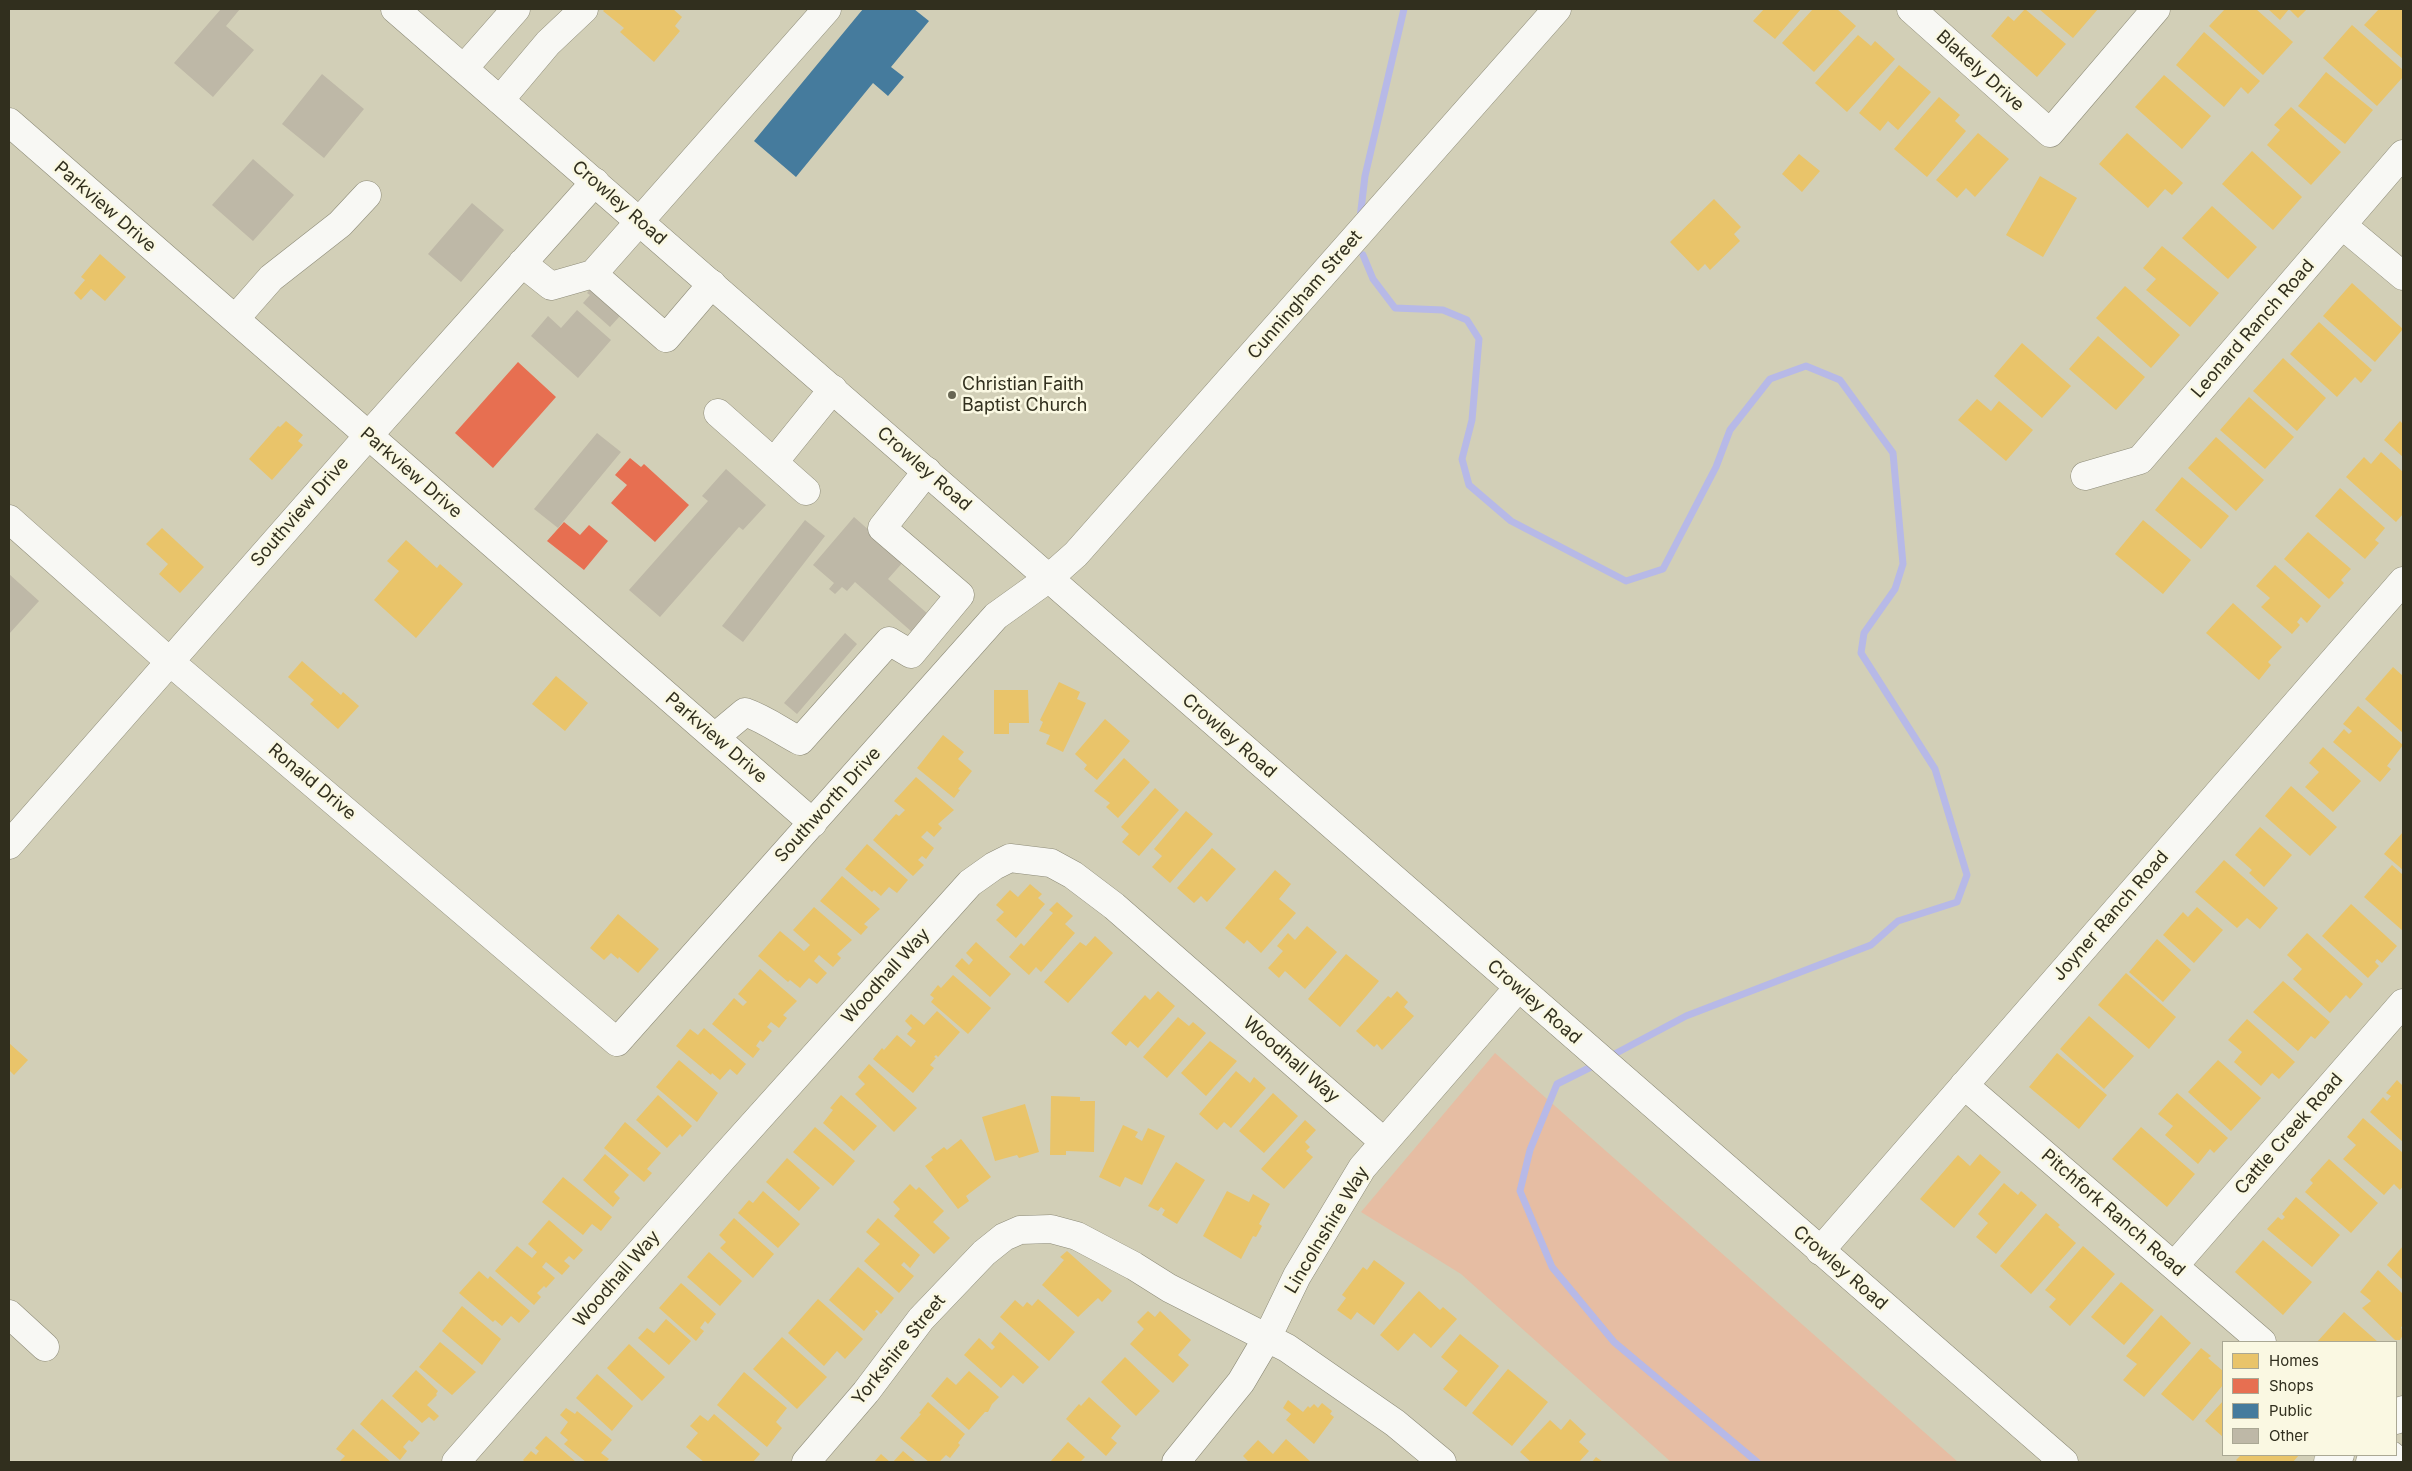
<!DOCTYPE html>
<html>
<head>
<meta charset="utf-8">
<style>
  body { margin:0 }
  #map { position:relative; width:2412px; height:1471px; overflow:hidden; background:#d2cfb7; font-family:Inter,sans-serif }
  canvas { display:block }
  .frame { position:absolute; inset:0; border:10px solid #312f1e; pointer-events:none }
  .legend { position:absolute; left:2222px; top:1341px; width:175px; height:115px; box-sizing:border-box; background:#faf8e2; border:1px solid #aaa894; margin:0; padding:6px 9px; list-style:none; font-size:15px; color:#312f1e }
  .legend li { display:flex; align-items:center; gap:10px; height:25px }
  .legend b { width:25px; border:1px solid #aaa894 }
</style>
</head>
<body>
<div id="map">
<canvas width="2412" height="1471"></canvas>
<div class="frame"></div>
<ul class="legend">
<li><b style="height:14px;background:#e9c46a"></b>Homes</li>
<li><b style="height:14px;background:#e76f51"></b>Shops</li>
<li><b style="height:14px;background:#457b9d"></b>Public</li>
<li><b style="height:14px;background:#beb8a7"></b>Other</li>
</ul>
</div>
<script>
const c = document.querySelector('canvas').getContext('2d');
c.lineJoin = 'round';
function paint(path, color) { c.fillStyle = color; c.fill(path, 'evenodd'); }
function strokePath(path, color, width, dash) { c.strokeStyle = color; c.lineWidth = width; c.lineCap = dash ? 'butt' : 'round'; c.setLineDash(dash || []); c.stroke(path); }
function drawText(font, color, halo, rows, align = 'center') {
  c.font = font + ' Inter,sans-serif'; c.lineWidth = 5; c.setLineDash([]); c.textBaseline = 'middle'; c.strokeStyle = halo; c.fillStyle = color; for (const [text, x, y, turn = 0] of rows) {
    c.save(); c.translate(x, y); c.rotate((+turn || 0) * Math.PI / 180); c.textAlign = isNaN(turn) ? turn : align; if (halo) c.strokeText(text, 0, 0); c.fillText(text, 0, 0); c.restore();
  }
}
const green = new Path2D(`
  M1495,1053L1958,1462H1671L1461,1274L1361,1212Z`);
const homes = new Path2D(`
  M605,9H673L682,17L675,26L680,31L654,62L620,32L624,28L603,11Z
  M1764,9H1801L1775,39L1753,21Z
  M1813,9H1837L1856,26L1814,72L1782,43Z
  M2025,9L2066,44L2037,77L1991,36L2008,16L2014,21Z
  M2039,9H2098L2073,38Z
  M2225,9H2256L2293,42L2263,75L2209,26Z
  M2268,9H2307L2298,18L2289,9L2280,20Z
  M2379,9H2403V59L2364,25Z
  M2352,25L2403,70V77L2377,106L2323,58Z
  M2204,32L2260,81L2248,94L2241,87L2224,107L2176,65Z
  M1858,35L1871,46L1875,41L1895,59L1847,112L1815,83Z
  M1899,65L1931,92L1898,130L1888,121L1880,131L1859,113Z
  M2326,72L2373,110L2345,144L2298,106Z
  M2164,75L2211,116L2182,149L2135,107Z
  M1939,97L1960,115L1955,121L1966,131L1927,177L1894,149Z
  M2291,107L2341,152L2311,185L2267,145L2280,130L2274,125Z
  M1978,133L2009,159L1975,197L1966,188L1957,198L1936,180Z
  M2127,133L2183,183L2172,195L2165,189L2148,208L2099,164Z
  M2252,151L2302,197L2273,230L2222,184Z
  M1799,154L1820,171L1802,192L1782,174Z
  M2040,176L2077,198L2043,257L2006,235Z
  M1714,199L1741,227L1734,234L1740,241L1710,270L1705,264L1698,271L1670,242Z
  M2212,206L2257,247L2228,279L2182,238Z
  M2162,246L2219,293L2190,327L2146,290L2156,279L2143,268Z
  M100,254L126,277L105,301L91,289L81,300L74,293L85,280L81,277Z
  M2352,283L2403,329L2375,362L2323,316Z
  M2125,286L2180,335L2151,368L2096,318Z
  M2319,322L2372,370L2361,383L2355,377L2337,397L2290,354Z
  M2098,336L2145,377L2116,410L2069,369Z
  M2022,343L2071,386L2042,418L1994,376Z
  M2283,358L2326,398L2297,431L2253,391Z
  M2249,397L2294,437L2265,469L2220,430Z
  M1977,399L1991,411L1999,401L2033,430L2006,461L1958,420Z
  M286,421L303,435L298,441L303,445L272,480L249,459L278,426L280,427Z
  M2400,421L2403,424V457L2384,440Z
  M2216,437L2264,480L2236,511L2188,468Z
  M2381,452L2403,472V514L2396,522L2346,477L2364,457L2371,464Z
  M2182,477L2229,516L2201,549L2155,510Z
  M2340,488L2385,528L2375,540L2379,543L2365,559L2315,516Z
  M2143,520L2191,560L2163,594L2115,554Z
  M162,528L204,567L180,593L159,574L168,564L146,544Z
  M2308,532L2351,569L2341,580L2344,583L2329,599L2284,559Z
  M406,540L437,568L440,564L463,584L416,638L374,600L399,571L387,561Z
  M2275,565L2321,606L2307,623L2301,617L2297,622L2300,625L2292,634L2261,607L2270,598L2256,586Z
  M2233,603L2282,647L2268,662L2271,665L2259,680L2206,633Z
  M302,661L341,695L343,692L359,706L338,729L310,704L314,700L288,677Z
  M2393,667L2403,676V733L2365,699Z
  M556,676L588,703L565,731L532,704Z
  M1059,682L1080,692L1077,699L1086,703L1063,752L1046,744L1050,735L1039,731L1043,722L1040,720Z
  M994,690H1028L1029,723H1009V734H994Z
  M2358,706L2403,745L2387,766L2391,769L2380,782L2333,742L2344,729L2349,734L2352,731L2343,724Z
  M1105,719L1130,741L1097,780L1084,769L1087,765L1075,754Z
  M943,735L964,752L958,759L972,771L958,789L960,790L954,798L917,768Z
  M2323,747L2361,781L2333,812L2305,787L2319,772L2309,763Z
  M1124,758L1150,782L1118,818L1106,807L1110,803L1094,791Z
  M916,777L954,810L938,824L942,828L934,837L927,831L921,837L934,848L926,859L922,856L918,860L924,865L913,876L873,840L896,814L899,816L905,810L894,801Z
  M2291,786L2337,827L2310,856L2265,816Z
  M1155,788L1179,810L1139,856L1122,842L1129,834L1121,827Z
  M1186,811L1213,834L1170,883L1152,867L1162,856L1154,849Z
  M2260,827L2292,855L2264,887L2249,873L2252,870L2235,855Z
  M2403,832V870L2384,854Z
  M867,844L908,880L897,893L889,887L881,896L874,890L872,892L845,869Z
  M1212,848L1236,869L1207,902L1201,896L1194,903L1177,888Z
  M2224,860L2278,908L2260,929L2247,918L2237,928L2195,892Z
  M2392,865L2403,875V931L2364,897Z
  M1275,870L1291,884L1279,899L1296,913L1261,953L1247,940L1244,944L1225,928Z
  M842,876L880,909L864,924L868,927L861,935L820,901Z
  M1030,884L1042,894L1038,898L1045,904L1016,938L996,920L1004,912L996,905L1010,890L1018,897Z
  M1057,902L1073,916L1065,924L1075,933L1041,972L1036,967L1029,975L1009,957L1021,943L1024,946L1053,913L1049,910Z
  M2351,904L2397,946L2382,963L2377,959L2375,962L2379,966L2368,978L2322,936Z
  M814,907L852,940L837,954L841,958L833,967L819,955L814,961L827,973L817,984L809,978L800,988L790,980L788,982L758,956L780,931L804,951L810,945L793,930Z
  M2197,907L2223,930L2194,963L2163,935L2183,912L2188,917Z
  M618,914L659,949L638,973L619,957L618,959L611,953L604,960L590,948Z
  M1307,926L1337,952L1305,989L1285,971L1279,978L1268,968L1283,951L1277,946L1288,933L1295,940Z
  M2307,933L2363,984L2350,999L2346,995L2330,1013L2293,979L2302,969L2287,955Z
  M1095,936L1113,953L1068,1003L1044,982L1080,942L1086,946Z
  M2157,939L2191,970L2163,1002L2129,972Z
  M976,942L1011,974L990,997L955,966L962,958L969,965L973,960L966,953Z
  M1346,954L1379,981L1340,1027L1308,999Z
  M760,969L797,1001L783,1015L787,1018L779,1028L771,1022L767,1027L772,1031L763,1042L760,1040L756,1046L760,1049L753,1058L712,1024L734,998L743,1006L747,1002L738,994Z
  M2126,973L2176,1017L2149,1049L2098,1005Z
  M953,975L991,1008L968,1034L931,1002L934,998L930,995L938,985L941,988Z
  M2283,981L2330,1022L2315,1039L2311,1036L2298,1051L2253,1012Z
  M1158,991L1175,1006L1138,1048L1130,1041L1126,1046L1111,1033L1145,995L1150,1000Z
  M1397,991L1408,1002L1404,1007L1414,1016L1382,1050L1377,1044L1374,1047L1356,1031L1388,996L1391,998Z
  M937,1011L960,1032L938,1057L936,1055L934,1057L936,1058L930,1065L934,1068L913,1093L873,1059L882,1048L884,1050L897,1035L911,1047L916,1041L907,1034L912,1028L905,1021L911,1014L924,1025Z
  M2089,1016L2134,1056L2104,1089L2060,1049Z
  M1178,1017L1189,1026L1193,1022L1206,1033L1167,1078L1143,1057Z
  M2247,1019L2295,1062L2279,1079L2272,1073L2261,1086L2234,1062L2242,1052L2228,1040Z
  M704,1028L746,1064L737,1075L730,1069L720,1080L712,1073L711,1075L676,1046L690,1029L698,1035Z
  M1210,1041L1237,1061L1206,1096L1181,1073Z
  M9,1043L28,1060L14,1075L9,1070Z
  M2057,1053L2107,1095L2079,1129L2029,1087Z
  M679,1060L718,1093L697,1122L656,1087Z
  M2218,1060L2261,1098L2231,1131L2188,1092Z
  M869,1064L917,1108L894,1132L855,1094L865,1084L858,1077Z
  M1236,1071L1250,1083L1254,1077L1266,1088L1231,1128L1224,1122L1217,1130L1199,1114Z
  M2397,1080L2403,1086V1142L2370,1112L2383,1097L2387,1101L2391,1096L2386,1093Z
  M1273,1093L1298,1116L1264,1153L1239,1131Z
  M2177,1093L2228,1138L2214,1153L2210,1149L2198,1164L2165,1135L2173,1126L2158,1114Z
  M658,1095L692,1126L682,1137L680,1134L667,1148L636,1120Z
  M841,1095L877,1126L854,1151L823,1123L833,1110L830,1108Z
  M1051,1096L1080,1097V1101H1095L1094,1152L1066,1151V1155H1050Z
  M1025,1104L1039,1152L1019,1158L1017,1155L995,1161L982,1117Z
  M2363,1118L2403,1153V1186L2400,1190L2394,1184L2384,1195L2343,1159L2356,1145L2347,1137Z
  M1305,1120L1316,1130L1305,1142L1310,1147L1306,1151L1313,1157L1284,1189L1261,1169Z
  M625,1122L661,1153L647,1169L652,1173L644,1182L604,1148Z
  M1123,1125L1138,1132L1135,1137L1142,1141L1148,1128L1165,1136L1142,1185L1125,1177L1120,1187L1099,1177Z
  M815,1127L855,1161L833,1186L793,1152Z
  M2141,1127L2195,1174L2167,1207L2112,1159Z
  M961,1139L991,1177L966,1196L969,1201L958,1209L925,1166L933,1160L931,1157L944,1147L947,1150Z
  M605,1154L629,1175L614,1192L620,1198L613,1207L583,1180Z
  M1980,1154L2001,1172L1954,1228L1920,1199L1958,1155L1970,1166Z
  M787,1158L820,1188L799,1211L766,1182Z
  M2329,1159L2378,1203L2351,1233L2305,1192L2313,1183L2310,1180Z
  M1176,1162L1205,1180L1177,1224L1162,1215L1165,1210L1161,1207L1158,1211L1148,1206Z
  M563,1177L612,1217L601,1231L592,1224L583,1235L542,1202Z
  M2004,1183L2018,1195L2021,1191L2037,1205L1996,1254L1976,1237L1988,1223L1978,1214Z
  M910,1184L916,1190L919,1187L944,1211L933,1222L950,1238L934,1254L894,1216L900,1209L893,1202Z
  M763,1191L800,1224L778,1248L738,1213L749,1200L753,1203Z
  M1227,1191L1249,1202L1253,1194L1270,1204L1259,1224L1262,1226L1256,1237L1253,1236L1241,1259L1203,1236Z
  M2296,1197L2340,1235L2312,1267L2267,1229L2278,1217L2282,1220L2285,1217L2282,1214Z
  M2046,1213L2060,1225L2058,1227L2076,1243L2031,1294L2000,1266Z
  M734,1218L774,1254L753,1278L720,1248L726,1242L719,1235Z
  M878,1218L920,1255L910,1268L904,1262L901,1265L914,1276L899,1293L864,1261L880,1244L866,1232Z
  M549,1220L583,1250L574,1260L569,1256L564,1261L570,1266L562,1275L546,1262L542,1267L555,1278L546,1288L544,1286L537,1293L541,1297L534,1305L495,1271L517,1246L532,1258L537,1252L528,1244Z
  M2263,1240L2312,1282L2283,1315L2235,1272Z
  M2083,1246L2115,1274L2070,1326L2049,1307L2056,1299L2045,1290Z
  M2403,1246V1280L2387,1265Z
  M1067,1251L1112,1291L1102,1302L1098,1298L1078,1317L1042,1285L1064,1260L1060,1257Z
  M709,1252L742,1281L720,1306L687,1277Z
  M1374,1260L1405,1283L1374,1325L1357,1312L1351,1320L1337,1310L1346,1298L1342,1295L1363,1267L1367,1270Z
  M858,1267L894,1298L881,1314L877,1310L875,1311L878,1314L864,1331L829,1300Z
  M2378,1270L2403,1294V1326L2401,1327L2403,1335L2400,1340H2395L2362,1308L2371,1301L2360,1292Z
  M479,1271L488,1279L490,1276L530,1311L519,1323L511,1316L502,1326L495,1320L493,1322L459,1293Z
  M2121,1282L2154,1310L2124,1345L2091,1317Z
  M681,1283L716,1314L708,1324L705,1321L700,1328L704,1331L696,1341L659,1308Z
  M1419,1291L1440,1310L1443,1307L1457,1319L1431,1348L1414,1333L1398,1351L1380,1335Z
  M818,1299L863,1339L845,1359L837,1351L824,1366L788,1333Z
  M1038,1299L1075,1332L1049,1361L1000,1317L1015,1300L1023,1307L1027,1302L1032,1306Z
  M462,1306L501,1339L482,1365L442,1331Z
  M1148,1311L1155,1317L1160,1311L1191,1340L1178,1355L1189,1365L1173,1383L1130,1344L1144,1329L1137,1322Z
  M2344,1312L2378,1342H2317Z
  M2161,1315L2191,1343L2144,1397L2123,1380L2137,1364L2126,1356Z
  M666,1319L691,1341L669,1365L638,1338L647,1328L654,1333Z
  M1000,1332L1039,1367L1023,1384L1013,1375L1001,1388L964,1355L979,1338L992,1350L995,1347L991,1343Z
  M1460,1334L1499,1366L1466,1407L1443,1389L1458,1371L1441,1357Z
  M782,1337L827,1377L797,1409L753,1369Z
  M440,1342L476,1372L452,1395L419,1367Z
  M629,1344L665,1377L642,1401L607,1368Z
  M2201,1348L2211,1356L2208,1358L2223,1371V1385L2193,1421L2161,1394Z
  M1125,1357L1160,1391L1136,1416L1101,1382Z
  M1508,1369L1548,1402L1512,1446L1472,1413Z
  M416,1370L438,1391L436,1394L437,1395L427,1405L439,1416L434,1421L429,1417L422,1423L392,1396Z
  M969,1371L999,1397L992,1404L988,1412H985L969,1430L931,1396L947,1377L956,1385Z
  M744,1372L787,1408L776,1422L782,1428L767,1447L717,1405Z
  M597,1374L633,1406L612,1431L576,1398Z
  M1089,1397L1121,1426L1111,1438L1117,1443L1106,1456L1066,1419L1079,1404L1081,1406Z
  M382,1399L420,1433L412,1442L409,1440L403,1447L407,1451L400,1460L360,1424Z
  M1288,1400L1303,1412L1308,1406L1310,1408L1314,1404L1318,1408L1322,1403L1332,1411L1330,1414L1334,1417L1314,1444L1286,1420L1291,1414L1283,1408Z
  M2223,1401V1437L2205,1421Z
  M928,1402L965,1434L958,1443L960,1445L950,1458L946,1455L939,1462H929L900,1438L921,1414L919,1413Z
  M566,1408L575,1414L577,1411L612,1440L601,1453L609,1459L606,1462H586L564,1444L568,1440L560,1433L568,1422L560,1415Z
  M714,1414L760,1454L753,1462H704L686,1447L698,1433L690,1426L700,1415L708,1421Z
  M1570,1419L1586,1434L1579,1442L1589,1451L1579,1462H1531L1520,1452L1550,1420L1561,1430Z
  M353,1429L391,1462H339L345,1456L336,1449Z
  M546,1436L576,1462H525L523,1460L531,1451L536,1455L539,1451L535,1448Z
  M1286,1439L1311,1462H1249L1243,1456L1258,1440L1273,1454Z
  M1068,1442L1085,1457L1080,1462H1050Z
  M903,1451L916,1462H893Z
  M881,1454L890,1462H874Z
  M2241,1455H2299L2293,1462H2238L2236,1460Z
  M1596,1457L1603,1462H1592Z`);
const shops = new Path2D(`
  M518,362L556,397L493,468L455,433Z
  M630,458L641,467L644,464L689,505L655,542L611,503L627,485L615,475Z
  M564,522L580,535L589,525L608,541L584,570L547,541Z`);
const public = new Path2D(`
  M863,9H914L929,21L891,67L904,77L888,96L873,83L796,177L754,141Z`);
const stream = new Path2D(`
  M1360,218L1365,176L1404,9
  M1363,255L1373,279L1395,308L1443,310L1467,320L1479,339L1472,420L1462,459L1469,485L1511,521L1626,581L1663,569L1716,467L1730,430L1770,379L1806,366L1840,380L1893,453L1903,564L1895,589L1864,633L1861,653L1935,769L1967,875L1957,902L1898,921L1871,945L1686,1016L1609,1057
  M1597,1064L1557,1084L1530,1150L1520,1191L1552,1267L1614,1342L1757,1462`);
const building = new Path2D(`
  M221,9H240L226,26L254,50L213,97L174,63Z
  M322,74L364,109L324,158L282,124Z
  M253,159L294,195L253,241L212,205Z
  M472,203L504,230L461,282L428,254Z
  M591,288L628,307L610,327L583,303L590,295L587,293Z
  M577,310L611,340L578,378L531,336L548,316L561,328Z
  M597,433L621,452L558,528L534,509Z
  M726,469L766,505L743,530L739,527L660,617L629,590L708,501L702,496Z
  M854,517L904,561L888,579L936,621L920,639L855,582L847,591L842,587L835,594L829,589L834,583L813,565Z
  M805,520L825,536L743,642L722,626Z
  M9,574L39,601L9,634Z
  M845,633L857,644L797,714L784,703Z`);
const minor = new Path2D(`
  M1911,9L2050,133L2156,9
  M464,68L516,9
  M500,100L548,43L584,9
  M9,122L813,823
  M2342,225L2403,276
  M522,263L551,286L593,274
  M712,284L666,338L593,274L827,9
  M235,319L271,278L340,224L367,195
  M718,413L806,491
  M774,462L833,389
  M2085,476L2140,460L2403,154
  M9,519L169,661L617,1042L996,616L1049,578L1076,554L1557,9
  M715,737L745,712C765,719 781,731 800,741L889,641L911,654L960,595L882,528L927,471
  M9,845L368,436L595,182
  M1964,1085L2262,1342
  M1820,1251L2403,581
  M2174,1266L2403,1003
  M9,1314L45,1347
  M2396,1420L2403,1410
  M2391,1455L2399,1462
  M456,1462L722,1159L970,883L994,866L1010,858L1051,863L1073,875L1114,906L1384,1142
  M806,1462L866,1392L921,1319L984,1253L1004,1237L1020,1230L1051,1229L1077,1236L1134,1266L1169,1288L1287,1348L1395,1423L1442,1462
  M1176,1462L1241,1382L1267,1338L1297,1276L1362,1168L1518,988
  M2328,1462L2333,1457L2340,1455
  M2370,1462L2373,1455`);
const major = new Path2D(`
  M395,9L2064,1462`);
const markers = [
  [952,395,5,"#696754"]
];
const streetNames = [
  ["Blakely Drive",1980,71,42],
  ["Crowley Road",619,203,41],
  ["Parkview Drive",105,207,41],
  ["Cunningham Street",1305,295,-49],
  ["Leonard Ranch Road",2253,329,-49],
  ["Crowley Road",924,469,41],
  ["Parkview Drive",411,473,41],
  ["Southview Drive",300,512,-49],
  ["Crowley Road",1229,736,41],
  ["Parkview Drive",716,738,41],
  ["Ronald Drive",312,782,40],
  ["Southworth Drive",828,805,-48],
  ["Joyner Ranch Road",2111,916,-49],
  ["Woodhall Way",886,976,-48],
  ["Crowley Road",1534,1002,41],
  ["Woodhall Way",1291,1060,41],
  ["Cattle Creek Road",2289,1134,-49],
  ["Pitchfork Ranch Road",2113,1213,41],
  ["Lincolnshire Way",1327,1230,-59],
  ["Crowley Road",1840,1268,41],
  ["Woodhall Way",617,1279,-49],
  ["Yorkshire Street",899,1350,-51]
];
const poiNames = [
  ["Christian Faith",962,385],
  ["Baptist Church",962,406]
];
paint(green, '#e6bda3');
paint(homes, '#e9c46a');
paint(shops, '#e76f51');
paint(public, '#457b9d');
strokePath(stream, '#b7b9e7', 7);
paint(building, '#beb8a7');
strokePath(minor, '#8d8b78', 29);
strokePath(major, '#8d8b78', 29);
strokePath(minor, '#f8f8f4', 28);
strokePath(major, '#f8f8f4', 28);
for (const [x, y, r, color] of markers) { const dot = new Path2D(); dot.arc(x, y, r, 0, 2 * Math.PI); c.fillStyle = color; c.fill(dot); strokePath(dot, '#faf8e2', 2); }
drawText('18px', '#312f1e', '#faf8e2', streetNames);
drawText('18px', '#312f1e', '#faf8e2', poiNames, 'left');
</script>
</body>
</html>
